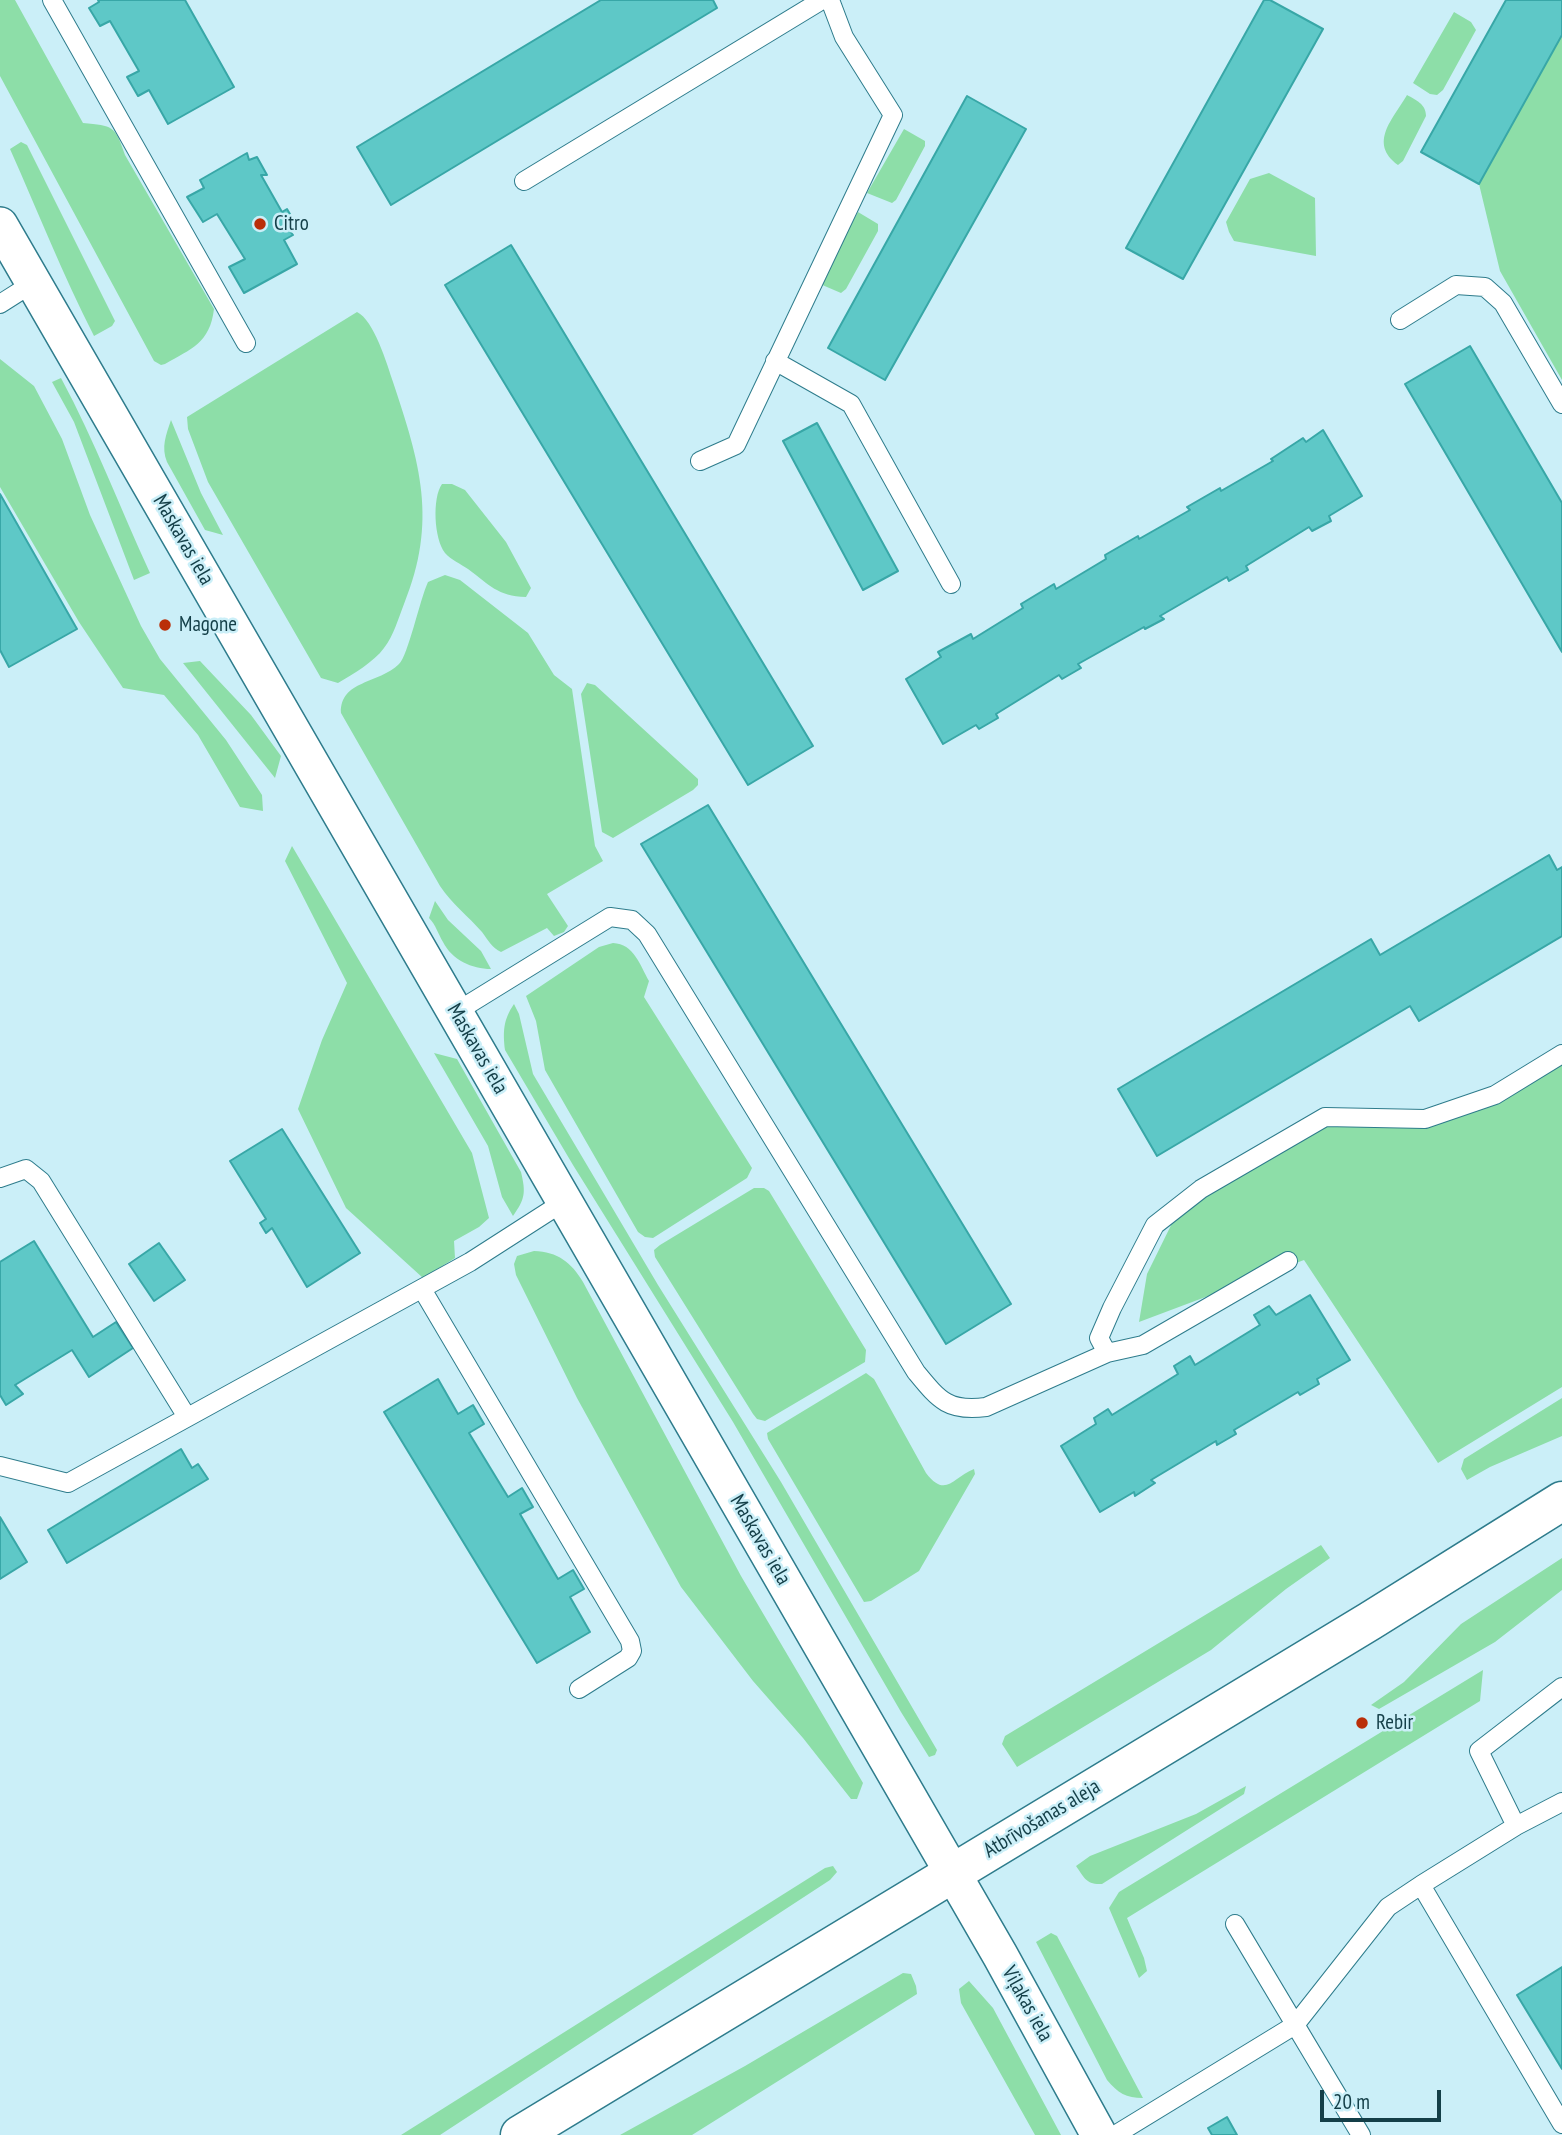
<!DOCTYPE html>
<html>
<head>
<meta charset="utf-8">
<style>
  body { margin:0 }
  #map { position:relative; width:1562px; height:2135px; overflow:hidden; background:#cbeff8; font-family:"PT Sans Narrow",sans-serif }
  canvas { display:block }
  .scale { position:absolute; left:1320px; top:2090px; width:121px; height:32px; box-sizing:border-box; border:4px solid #143f48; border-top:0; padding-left:9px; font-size:21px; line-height:24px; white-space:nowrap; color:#143f48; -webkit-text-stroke:5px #cbeff8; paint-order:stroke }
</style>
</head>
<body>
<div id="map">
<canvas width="1562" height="2135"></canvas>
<div class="scale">20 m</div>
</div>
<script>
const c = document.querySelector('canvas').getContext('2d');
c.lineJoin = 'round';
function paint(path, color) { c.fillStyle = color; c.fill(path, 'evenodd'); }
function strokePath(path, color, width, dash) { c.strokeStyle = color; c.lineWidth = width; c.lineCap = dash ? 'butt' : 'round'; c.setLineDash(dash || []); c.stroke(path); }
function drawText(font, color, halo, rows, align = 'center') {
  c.font = font + ' "PT Sans Narrow",sans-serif'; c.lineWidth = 5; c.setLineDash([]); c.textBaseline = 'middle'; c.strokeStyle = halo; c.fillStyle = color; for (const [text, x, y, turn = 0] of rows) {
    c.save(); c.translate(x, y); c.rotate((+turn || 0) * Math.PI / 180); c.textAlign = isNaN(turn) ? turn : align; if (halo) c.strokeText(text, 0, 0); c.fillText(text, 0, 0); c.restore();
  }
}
const green = new Path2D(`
  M0,0H15L83,123C113,126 115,125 125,155L214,309C210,343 191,349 165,364L161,365L154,361L0,76Z
  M1454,12L1471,22L1476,30L1443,90L1437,95L1430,94L1413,83Z
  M1562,35V380L1500,271L1479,184Z
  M1407,95C1416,100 1426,104 1426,116L1403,161L1398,165C1368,143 1393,119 1407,95Z
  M904,129L925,141V146L896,200L892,203L867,193Z
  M21,142L27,145L115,321L112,326L94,336C63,275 38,212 10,149Z
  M1269,173L1315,198L1316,256L1234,241L1229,232L1226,222L1250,179Z
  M858,212L878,224V231L846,289L841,293L820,284Z
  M357,312C374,320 387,364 393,382C420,463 438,521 404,604C398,619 394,635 384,648C374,662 353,674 338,683L321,678L208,482L188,429L187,417Z
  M0,359L34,386L62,439L90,515L141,626L160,659L226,740L262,795L263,811L240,807L198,735L164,695L123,688L79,622L0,487Z
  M61,378C95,441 120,508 150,573L134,580L74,422L52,382Z
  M171,420L201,493L223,535L205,530L167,462C161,447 166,435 171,420Z
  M442,484H452L465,490L506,542L531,588L526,597C497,596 490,585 468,569C461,564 451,560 445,553C434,539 432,498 442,484Z
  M445,575L460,580L528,633L554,675L572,689L595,846L603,861L547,894L568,926L564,932L554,936L547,928L501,952C492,948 488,940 482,932C468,916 452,904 440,886L341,713C340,680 379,684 399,664C408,656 420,599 428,582Z
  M200,661L251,715L281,756L275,778L183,663Z
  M587,683L595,685L698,779V785L693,790L613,838L602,832L581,694Z
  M292,846L472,1153L489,1218L479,1227L454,1241L455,1258L423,1278L346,1208L298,1109L322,1040L347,983L285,861Z
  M435,901L448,920L481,951L491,969C472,969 452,960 443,942C438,934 436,925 429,918Z
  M613,943C634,944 640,965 649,981L644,997L752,1168L747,1178L653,1238L645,1237L638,1232L545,1070L536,1021L526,996L599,947Z
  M514,1004L519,1014L533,1074L658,1285L781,1482L937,1750L935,1755L929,1757L901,1712L733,1422L573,1165L505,1050C503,1032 503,1020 514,1004Z
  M434,1053L457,1059L521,1172C526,1193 525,1199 513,1216L502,1197L488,1146Z
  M1562,1054V1387L1438,1463L1304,1260L1139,1322L1147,1274L1181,1205L1325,1117L1425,1119Z
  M754,1188H764L769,1191L866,1350L865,1362L765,1421L757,1419L753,1414L655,1257L654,1250L660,1245Z
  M534,1251C558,1252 571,1262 583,1282L741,1576L863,1783L857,1799H851L803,1738L753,1681L681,1587L577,1398L516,1275L514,1264L517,1256Z
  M866,1373L874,1379L926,1473C946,1499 953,1477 974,1469L975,1474L919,1571L871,1601L864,1602L768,1439L767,1433Z
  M1562,1398V1436L1490,1467L1467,1480L1461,1469L1464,1459Z
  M1321,1545L1330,1558L1286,1589L1211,1650L1017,1767L1002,1744L1005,1736Z
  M1562,1558V1590L1495,1642L1379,1709L1371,1705L1404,1682L1461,1624Z
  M1483,1670L1480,1701L1127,1918L1144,1958L1147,1971L1139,1978L1109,1908L1119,1892Z
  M1246,1786L1244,1794L1102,1884C1086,1885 1084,1877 1076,1866L1090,1856L1196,1814Z
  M833,1866L837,1872L830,1880L440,2135H401L825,1868Z
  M1051,1933L1057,1936L1143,2098C1126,2098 1118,2093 1107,2080L1036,1942Z
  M903,1973L911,1974L916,1986L917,1994L692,2135H620L745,2066Z
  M969,1981L993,2008L1061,2135H1035L961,2003L959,1989Z`);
const building = new Path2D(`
  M98,0H185L234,87L168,124L149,90L138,96L127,77L139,71L110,21L100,26L89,8L99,2Z
  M601,0H713L717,8L391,205L357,147Z
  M1264,0H1270L1323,29L1183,279L1126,248Z
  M1506,0H1562V35L1479,184L1421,152Z
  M967,96L1026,129L885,380L828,348Z
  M247,153L249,160L257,157L267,175H261L282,212L287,209L297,226L289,230L293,235L284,240L297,264L244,293L229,267L245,259L217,214L203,222L187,197L204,188L200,180Z
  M511,245L813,746L748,785L445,285Z
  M1470,346L1562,503V652L1405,384Z
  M817,423L898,571L863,590L783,441Z
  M1323,430L1362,496L1329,516L1331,521L1312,531L1309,527L1246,566L1248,570L1229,581L1227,577L1160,616L1164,619L1145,629L1144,627L1078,664L1081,668L1062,679L1059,675L996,714L998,718L979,729L976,725L943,744L906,679L941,657L938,652L971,634L973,639L1023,608L1021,604L1054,584L1056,589L1106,559L1105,555L1138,536L1139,539L1190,510L1187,507L1220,488L1221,491L1273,461L1271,459L1303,438L1306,442Z
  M0,494L77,629L9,667L0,650Z
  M708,805L1011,1304L946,1344L641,844Z
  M1549,855L1557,870L1562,867V936L1419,1021L1410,1006L1157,1156L1118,1089L1371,939L1380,955Z
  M282,1129L360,1253L307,1287L272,1228L266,1233L260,1223L266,1219L230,1161Z
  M34,1241L93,1337L116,1322L133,1348L89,1377L72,1350L15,1385L23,1394L6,1405L0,1395V1262Z
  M159,1243L185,1280L154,1301L129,1264Z
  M1310,1295L1350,1360L1317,1379L1319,1384L1300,1395L1298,1392L1234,1430L1236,1434L1217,1445L1216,1441L1151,1480L1155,1483L1135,1496L1134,1492L1100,1512L1061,1446L1096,1424L1094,1418L1108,1409L1112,1415L1178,1374L1174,1366L1190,1356L1195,1365L1260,1325L1254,1315L1269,1306L1276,1315Z
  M438,1379L458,1414L473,1405L484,1424L469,1433L508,1497L522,1488L533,1507L520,1514L558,1579L573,1570L584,1589L570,1597L590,1632L537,1663L384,1412Z
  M181,1449L192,1468L198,1464L208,1479L67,1563L48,1530Z
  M0,1517L27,1562L0,1579Z
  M1562,1967V2069L1517,1995Z
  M1227,2117L1237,2135H1212L1208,2128Z`);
const service = new Path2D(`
  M52,0L246,343
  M524,181L822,0
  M0,304L33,283
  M1400,320L1456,285L1485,287L1503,303L1562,404
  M775,361L851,404L951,584
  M700,461L736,445L893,115L844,37L830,0
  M456,1012L610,917L632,920L647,934L916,1372C939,1400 948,1412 986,1407L1107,1353L1099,1338L1112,1308L1155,1225L1201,1189L1325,1117L1425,1119L1495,1095L1562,1054
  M0,1178L26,1169L41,1181L187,1417
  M422,1289L630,1641L632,1651L628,1658L579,1689
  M1107,1353L1143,1345L1288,1261
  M0,1466L68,1483L470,1262L565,1201
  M1562,1802L1516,1826L1421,1885L1562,2124
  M1516,1826L1479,1751L1562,1687
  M1235,1924L1361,2135
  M1115,2135L1295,2025L1388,1907L1421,1885`);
const minor = new Path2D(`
  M0,225L1000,1955L1099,2135`);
const primary = new Path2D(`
  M520,2135L1370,1621L1562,1501`);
const markers = [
  [260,224,7,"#ba2f09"],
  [165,625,7,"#ba2f09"],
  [1362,1723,7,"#ba2f09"]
];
const poiNames = [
  ["Citro",274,224],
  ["Magone",179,625],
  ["Rebir",1376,1723]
];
const streetNames = [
  ["Maskavas iela",183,540,60],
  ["Maskavas iela",477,1049,60],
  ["Maskavas iela",760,1540,60],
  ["Atbrīvošanas aleja",1042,1819,-31],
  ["Viļakas iela",1027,2004,61]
];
paint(green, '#8ddea8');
paint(building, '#5ec8c7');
strokePath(building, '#38a7a7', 2);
strokePath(service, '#2e7c8c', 20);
strokePath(minor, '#2e7c8c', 38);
strokePath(primary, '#2e7c8c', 41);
strokePath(service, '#fff', 18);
strokePath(minor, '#fff', 35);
strokePath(primary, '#fff', 38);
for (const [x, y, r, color] of markers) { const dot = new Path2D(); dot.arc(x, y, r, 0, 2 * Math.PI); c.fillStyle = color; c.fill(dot); strokePath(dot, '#cbeff8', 2.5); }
drawText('21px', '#143f48', '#cbeff8', poiNames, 'left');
drawText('21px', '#143f48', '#cbeff8', streetNames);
</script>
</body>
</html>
